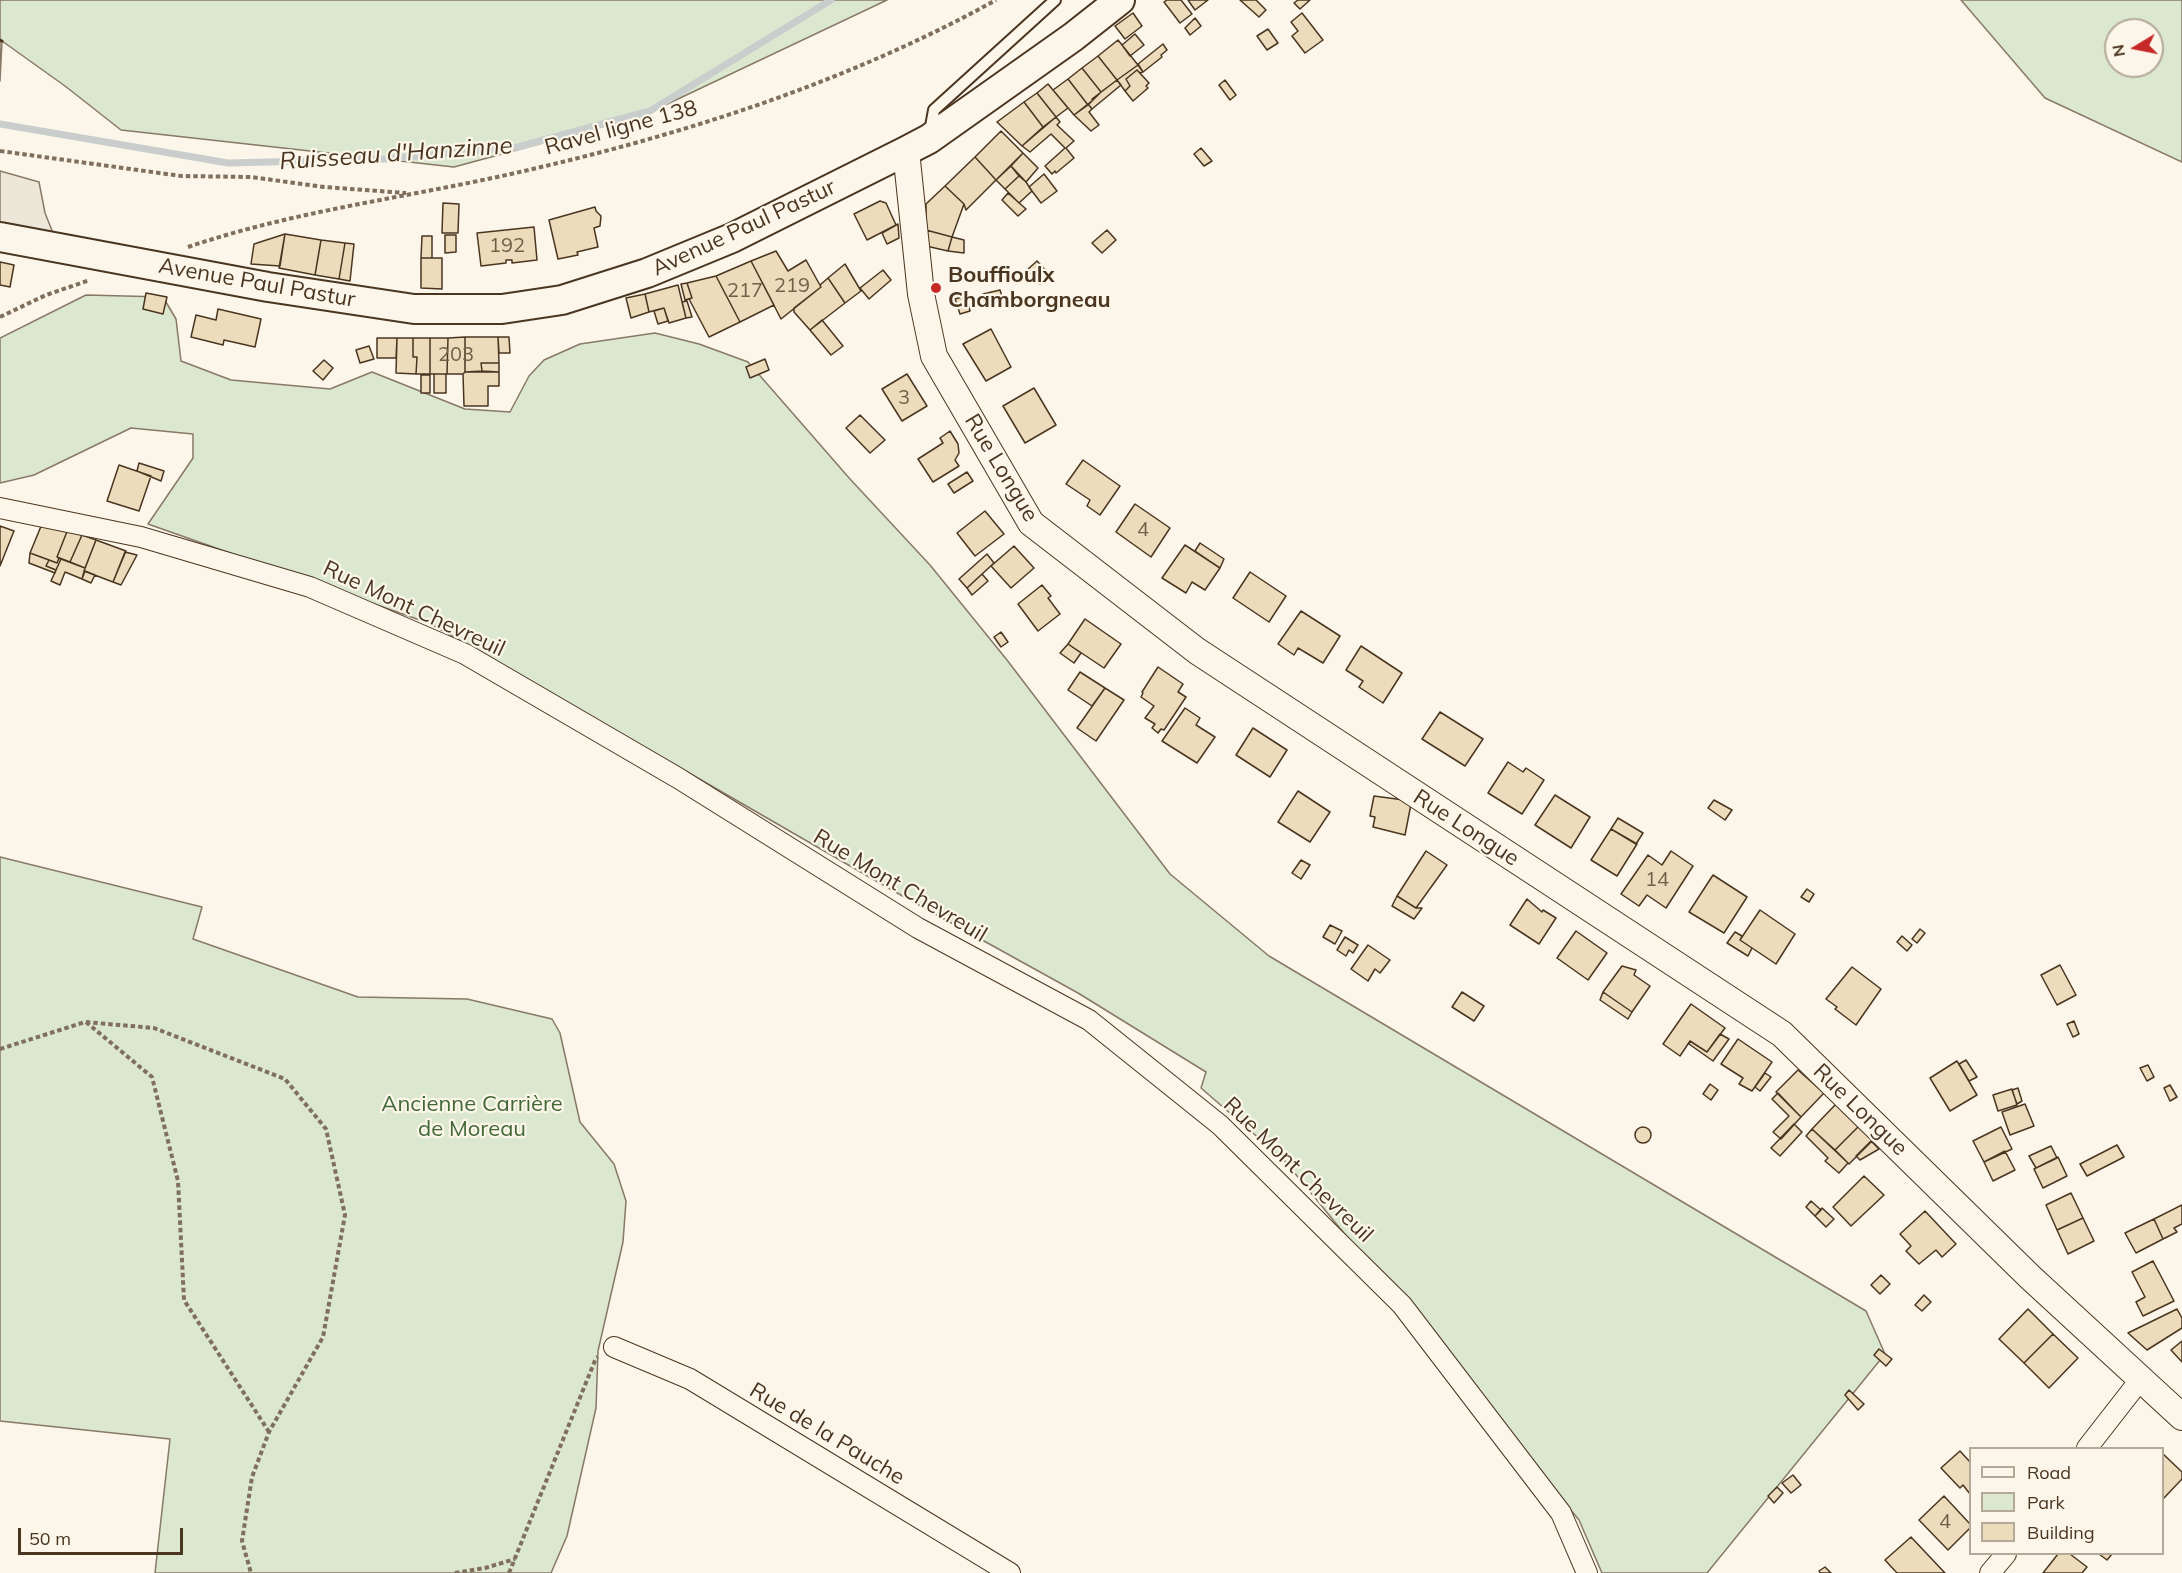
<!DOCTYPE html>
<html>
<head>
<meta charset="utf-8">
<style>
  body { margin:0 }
  #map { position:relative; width:2182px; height:1573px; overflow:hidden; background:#fbf6e9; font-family:Mulish,sans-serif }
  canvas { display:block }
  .legend { position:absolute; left:1969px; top:1447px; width:195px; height:108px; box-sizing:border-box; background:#fbf6e9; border:2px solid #b4a999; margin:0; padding:8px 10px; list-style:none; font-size:18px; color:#4a3520 }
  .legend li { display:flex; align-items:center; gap:12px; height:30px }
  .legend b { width:30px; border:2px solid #b4a999 }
  .north { position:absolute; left:2104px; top:18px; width:60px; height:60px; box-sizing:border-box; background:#fbf6e9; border:2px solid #b4a999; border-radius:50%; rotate:260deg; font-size:16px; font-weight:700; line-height:24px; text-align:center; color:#4a3520 }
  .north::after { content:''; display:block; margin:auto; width:21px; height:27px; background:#c62828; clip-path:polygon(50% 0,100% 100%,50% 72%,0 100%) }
  .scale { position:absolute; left:18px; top:1528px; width:165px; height:27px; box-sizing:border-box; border:3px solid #4a3520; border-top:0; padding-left:8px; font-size:18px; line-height:21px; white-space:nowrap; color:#4a3520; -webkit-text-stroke:4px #fbf6e9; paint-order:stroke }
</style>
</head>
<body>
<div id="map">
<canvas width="2182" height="1573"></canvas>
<ul class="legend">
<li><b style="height:8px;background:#fbf6e9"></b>Road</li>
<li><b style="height:16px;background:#dce7d0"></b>Park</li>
<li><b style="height:16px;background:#ecdcbc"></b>Building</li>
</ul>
<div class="north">N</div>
<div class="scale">50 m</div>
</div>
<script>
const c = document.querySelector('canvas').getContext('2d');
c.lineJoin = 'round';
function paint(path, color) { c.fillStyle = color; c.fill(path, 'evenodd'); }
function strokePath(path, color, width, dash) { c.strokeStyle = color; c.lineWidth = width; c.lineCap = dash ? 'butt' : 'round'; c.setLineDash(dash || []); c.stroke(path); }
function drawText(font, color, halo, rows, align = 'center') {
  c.font = font + ' Mulish,sans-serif'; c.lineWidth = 4.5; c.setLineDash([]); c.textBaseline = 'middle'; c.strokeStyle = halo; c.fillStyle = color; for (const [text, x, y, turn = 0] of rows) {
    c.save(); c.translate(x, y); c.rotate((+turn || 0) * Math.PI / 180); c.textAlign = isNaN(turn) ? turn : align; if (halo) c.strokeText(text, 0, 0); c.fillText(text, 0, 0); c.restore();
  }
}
const green = new Path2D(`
  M0,0H887L642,116L454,167L121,130L65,86L2,41L0,81Z
  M1961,0H2182V162L2045,98ZM2116,30H2152V66H2116Z
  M86,295L163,297L176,319L181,361L231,380L330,389L372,372L465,409L510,412L529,376L544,360L580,344L655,333L699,344L748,362L850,479L930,565L1007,660L1170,874L1269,956L1866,1311L1885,1354L1707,1573H1602L1579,1520L1284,1160L1201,1088L1206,1072L1078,993L890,889L431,624L148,524L193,458V434L131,428L34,475L0,483V338Z
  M0,857L202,907L193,939L358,997L467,999L552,1019L560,1033L580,1122L614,1164L626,1201L623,1242L598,1351L596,1408L567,1536L551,1573H155L170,1439L0,1421Z`);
const parking = new Path2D(`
  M0,171L39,182L45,213L59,248L0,237Z`);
const stream = new Path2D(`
  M0,124L228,163L385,159L518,147L650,111L831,0`);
const building = new Path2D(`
  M1167,0H1181L1192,14L1180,23L1164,2Z
  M1188,0H1208L1195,10Z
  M1240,0H1256L1266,10L1259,17Z
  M1298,0H1310L1300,9L1294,3Z
  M1133,13L1142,26L1125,39L1115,26Z
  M1302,13L1323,40L1305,53L1292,36L1298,31L1291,22Z
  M1195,18L1201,26L1190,35L1185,28Z
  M1268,29L1278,43L1267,50L1257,36Z
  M1135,34L1144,45L1130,56L1122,45Z
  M1118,40L1138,65L1117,80L1098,56Z
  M1163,44L1167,50L1161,55L1162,57L1143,72L1138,64Z
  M1098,56L1117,80L1101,92L1082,68Z
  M1138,65L1143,72L1140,73L1137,70L1126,79L1130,86L1125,91L1117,80Z
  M1082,68L1101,92L1088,105L1068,79Z
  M1137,70L1149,83L1146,86L1148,88L1133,101L1125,91L1130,86L1126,79Z
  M1068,79L1088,105L1074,115L1053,90Z
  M1117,80L1121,85L1092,109L1088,104L1093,100L1092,99Z
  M1225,80L1236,95L1230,100L1219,85Z
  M1048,84L1068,108L1056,117L1037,93Z
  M1037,93L1056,117L1043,127L1024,102Z
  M1024,102L1043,127L1022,146L997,122Z
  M1088,104L1092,109L1089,112L1099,125L1091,131L1074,115Z
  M1056,117L1060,122L1057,125L1074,141L1066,148L1074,158L1056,173L1055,171L1052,174L1045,166L1065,148L1051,134L1030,152L1022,146Z
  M1001,131L1023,153L996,180L975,157Z
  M1201,148L1212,161L1204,166L1194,154Z
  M1023,153L1038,168L1026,182L1011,166Z
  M975,157L996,180L966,210L964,204L945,186Z
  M1011,166L1019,176L1005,189L996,180Z
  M1044,174L1057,191L1041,203L1029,187Z
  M1019,176L1026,182L1032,191L1019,203L1005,189Z
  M945,186L964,204L952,237L926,230V204Z
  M1008,193L1026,209L1018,216L1002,200Z
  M880,201L886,203L896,225L867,240L854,214Z
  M443,203L459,204L458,233H442Z
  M595,207L596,211L601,216L600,226L594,228L598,247L577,252L578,255L558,259L549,220Z
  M898,224L899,238L887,244L882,233Z
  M534,227L537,260L512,263V260H506V263L481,266L477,233Z
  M926,230L952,237L948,251L926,246Z
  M1107,230L1116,240L1102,253L1092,243Z
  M285,234L280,266L251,264L254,244Z
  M285,234L321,240L315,275L279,268Z
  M445,235H456V252L445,253Z
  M422,236H432V258H421Z
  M952,237L964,240V253L948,251Z
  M321,240L345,243L339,279L315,275Z
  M345,243L354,244L350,281L339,279Z
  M776,251L788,271L806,260L821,287L781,319L751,261Z
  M421,258H442V289L421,288Z
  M751,261L774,305L740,322L716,276Z
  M1037,261L1050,275L1040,284L1027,270Z
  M0,262L14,265L10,287L0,285Z
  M845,264L861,291L845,303L828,278Z
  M883,270L891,280L869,299L860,288Z
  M716,276L740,322L709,337L689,299L692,298L687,283Z
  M828,278L845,303L810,330L794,312V308L821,287L820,285Z
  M687,283L692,298L685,300L681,284Z
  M678,285L686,318L669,323L664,308L649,312L645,294Z
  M1000,290L1003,300L985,304L983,294Z
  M146,293L167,297L163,314L143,309Z
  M645,294L649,312L631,318L626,298Z
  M966,296L970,311L960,314L955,299Z
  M687,301L692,317L686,318L682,302Z
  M664,308L668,321L658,324L654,311Z
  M218,309L261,319L255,347L224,340L223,345L191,337L196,315L216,320Z
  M822,320L843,346L831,355L810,330Z
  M991,329L1011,367L986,381L963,344Z
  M465,337H498L499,363H481L482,371L465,372Z
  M465,337V372L463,374H447L448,338Z
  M498,337H509L510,353H499Z
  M377,338H397L396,358H377Z
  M397,338H413V357H417L416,374L396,373Z
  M413,338H430V374H416L417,357H413Z
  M430,338H448L447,374H430Z
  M369,346L374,359L360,363L356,350Z
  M765,359L769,370L750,378L746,367Z
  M324,360L333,368L323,380L313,371Z
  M481,363H499V372L482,371Z
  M465,372H499V386H488V406H464L463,374Z
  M434,374H446V393H434Z
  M907,374L927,406L902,421L882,389Z
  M421,375H430V393H421Z
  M1034,388L1056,425L1025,443L1003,406Z
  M860,415L885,440L870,453L846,428Z
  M950,431L958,444L959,453L955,460L959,466L933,482L918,459L943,443L940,438Z
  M1083,460L1120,486L1100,515L1087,506L1090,500L1066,484Z
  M139,463L164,471L161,481L137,471Z
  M119,465L151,476L139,511L107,501Z
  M967,472L973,481L954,493L948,484Z
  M1135,504L1170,528L1151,557L1116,532Z
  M985,511L1004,534L975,556L957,533Z
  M44,519L68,529L57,557L59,558L57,563L30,553Z
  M0,526L14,531L0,566Z
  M68,529L82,535L70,562L57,557Z
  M82,535L96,540L85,568L70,562Z
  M96,540L126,551L113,582L84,571Z
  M1200,543L1224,559L1220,568L1195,551Z
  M1185,545L1220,568L1205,590L1192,582L1186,593L1162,578Z
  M1014,546L1034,568L1011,588L991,566Z
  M125,552L137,555L121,585L113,582Z
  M30,553L49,560L46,566L56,570L55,573L29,563Z
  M987,554L994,563L967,588L959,579Z
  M59,558L61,559L56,570L46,566L49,560L57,563Z
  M61,559L85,568L82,579L65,572L60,585L51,581Z
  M85,571L95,575L91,583L82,579Z
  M1250,572L1286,596L1269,622L1233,598Z
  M982,574L988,581L972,595L967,588Z
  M1042,585L1051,596L1048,598L1060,614L1038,631L1018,604Z
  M1301,611L1340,636L1323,663L1298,648L1294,655L1278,644Z
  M1085,619L1121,644L1104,668L1068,644Z
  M1001,632L1008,642L1001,647L994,637Z
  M1068,644L1081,653L1074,663L1060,653Z
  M1361,646L1402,673L1383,703L1359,687L1363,681L1346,670Z
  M1158,667L1183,684L1178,692L1186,697L1164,730L1161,729L1158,733L1152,728L1155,724L1145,718L1154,706L1141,697L1143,693L1142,692Z
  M1080,672L1105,688L1092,706L1068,690Z
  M1105,688L1124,700L1096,741L1077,728Z
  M1185,708L1200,718L1196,725L1215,737L1197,763L1162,741Z
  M1440,712L1483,739L1465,766L1422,739Z
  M1253,728L1287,750L1270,777L1236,755Z
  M1508,762L1523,772L1526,768L1544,780L1522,814L1488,793Z
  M1298,791L1330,812L1310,842L1278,822Z
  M1555,795L1590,817L1571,848L1535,825Z
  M1374,796L1404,800V802L1411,804L1405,835L1373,827L1375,817L1370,816Z
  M1714,800L1732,810L1725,820L1708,808Z
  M1618,818L1643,833L1636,844L1611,829Z
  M1611,829L1637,844L1617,876L1591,860Z
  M1426,851L1447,865L1416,908L1397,896Z
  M1671,851L1693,866L1666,908L1647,895L1639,906L1621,894L1648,855L1662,865Z
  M1301,860L1310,865L1301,879L1292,873Z
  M1713,875L1747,897L1724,933L1689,912Z
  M1807,889L1814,894L1809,902L1801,897Z
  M1397,896L1416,908H1422L1414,919L1392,906Z
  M1527,899L1542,912L1543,910L1556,918L1539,944L1510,925Z
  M1760,910L1795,934L1776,964L1740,940Z
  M1330,925L1342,931L1335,944L1323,937Z
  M1920,929L1925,933L1917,943L1912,939Z
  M1576,931L1607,953L1588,980L1557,958Z
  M1735,932L1742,936L1740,940L1752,948L1748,956L1727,943Z
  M1902,936L1912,945L1907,951L1897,942Z
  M1345,937L1358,945L1353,953L1349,950L1346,956L1337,950Z
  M1368,945L1390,960L1380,973L1375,969L1368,981L1351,969Z
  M2060,965L2076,995L2057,1005L2041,975Z
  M1622,966L1636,970L1634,975L1650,986L1632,1012L1603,992Z
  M1852,967L1881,989L1856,1025L1835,1009L1837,1007L1826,999Z
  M1462,992L1484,1006L1474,1021L1452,1007Z
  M1603,992L1632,1012L1628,1019L1600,1000Z
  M1691,1004L1725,1028L1707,1052L1690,1041L1680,1056L1663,1044Z
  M2074,1021L2079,1034L2073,1037L2067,1024Z
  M1720,1034L1729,1039L1713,1061L1689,1044L1690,1041L1707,1052Z
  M1738,1039L1772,1062L1752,1091L1739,1084L1743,1078L1721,1064Z
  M1966,1060L1977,1077L1969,1081L1959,1064Z
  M1957,1061L1977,1095L1950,1111L1930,1078Z
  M2148,1065L2154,1077L2147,1081L2140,1068Z
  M1798,1070L1824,1093L1801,1117L1776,1092Z
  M1765,1073L1771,1077L1760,1091L1755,1087Z
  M1710,1084L1718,1090L1711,1100L1703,1094Z
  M2170,1085L2177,1097L2170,1101L2164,1088Z
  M2018,1088L2022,1101L2017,1104L2012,1090Z
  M2012,1089L2017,1105L1998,1111L1993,1095Z
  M1778,1093L1801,1117L1781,1139L1773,1132L1789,1116L1772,1099Z
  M1836,1104L1859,1126L1835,1150L1812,1129Z
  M2025,1104L2034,1126L2010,1135L2002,1112Z
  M1794,1124L1802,1132L1780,1156L1771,1148Z
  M1859,1126L1873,1140L1849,1164L1835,1150Z
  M2001,1127L2012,1149L1984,1162L1973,1141Z
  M1635 1135a8 8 0 1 1 16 0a8 8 0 1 1-16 0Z
  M1812,1129L1848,1163L1839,1173L1825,1161L1828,1158L1806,1136Z
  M1871,1141L1879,1149L1860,1160L1856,1156Z
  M2117,1145L2124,1157L2087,1176L2080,1164Z
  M2051,1146L2057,1158L2036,1168L2029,1156Z
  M2005,1151L2015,1170L1993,1181L1984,1162Z
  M2058,1157L2067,1176L2043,1188L2034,1169Z
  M1864,1176L1884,1195L1851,1226L1833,1207Z
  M2071,1193L2083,1218L2057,1230L2046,1205Z
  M1811,1201L1821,1210L1815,1216L1806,1207Z
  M2182,1205V1224L2174,1228L2177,1232L2163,1239L2154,1219Z
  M1822,1208L1834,1219L1826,1227L1815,1216Z
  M1925,1211L1956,1244L1942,1257L1936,1250L1919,1264L1906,1251L1911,1246L1900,1234Z
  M2083,1218L2094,1241L2068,1254L2057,1230Z
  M2154,1219L2163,1239L2136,1253L2125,1233Z
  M2153,1261L2174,1301L2143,1316L2136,1302L2145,1297L2132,1272Z
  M1881,1275L1890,1284L1880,1294L1871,1285Z
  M1924,1295L1931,1302L1922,1311L1915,1305Z
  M2028,1309L2053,1334L2024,1363L1999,1339Z
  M2177,1309L2182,1318V1328L2147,1350L2128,1333Z
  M2053,1334L2078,1358L2049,1388L2024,1363Z
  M2182,1341V1362L2171,1350Z
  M1879,1349L1892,1359L1886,1366L1874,1355Z
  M1849,1390L1864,1404L1858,1410L1845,1395Z
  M1960,1451L1970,1462V1494L1963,1485L1960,1488L1941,1468Z
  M2162,1453L2182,1472V1479L2163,1499Z
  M1793,1475L1801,1485L1791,1493L1782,1483Z
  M1777,1487L1783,1493L1774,1503L1768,1496Z
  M1944,1496L1970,1524V1528L1948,1550L1919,1520Z
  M1911,1537L1945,1573H1897L1885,1560Z
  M2058,1554H2070L2087,1567L2082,1573H2043Z
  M2099,1554H2112L2107,1560Z
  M1825,1567L1831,1573H1820L1819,1571Z`);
const path = new Path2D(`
  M0,151L181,176L251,177L324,187L406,193
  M188,247C297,210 412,197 524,171C686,134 850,81 996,0
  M0,317L46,295L90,280
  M86,1022L152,1077L178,1181L184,1300L269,1432
  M0,1049L85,1022L154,1028L285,1079L326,1129L345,1215L323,1337L269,1432L252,1477L242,1541L251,1573
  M455,1573L485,1568L515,1559
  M509,1573L596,1358L598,1357`);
const service = new Path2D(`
  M930,132L934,110L1055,0`);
const minor = new Path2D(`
  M0,508L141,537L310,587L465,654L678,778L918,928L1089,1020L1220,1125L1402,1305L1561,1513L1587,1573
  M614,1347L690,1379L1010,1573
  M2087,1448L2140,1380
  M1990,1573L2006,1554`);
const tertiary = new Path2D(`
  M906,151L921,294L934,356L1031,523L1197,651L1782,1034L2030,1277L2182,1417`);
const secondary = new Path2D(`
  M0,237L268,287L414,309H502L562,300L647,273L732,238L906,151L929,139L1073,37L1120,0`);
const wall = new Path2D(`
  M0,40L2,41`);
const markers = [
  [936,288,6,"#c62828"]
];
const numberNames = [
  ["192",507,246],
  ["219",792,286],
  ["217",745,291],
  ["203",456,355],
  ["3",904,398],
  ["4",1143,530],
  ["14",1657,880],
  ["4",1945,1522]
];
const streetNames = [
  ["Ravel ligne 138",621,128,-15],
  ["Avenue Paul Pastur",744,228,-25],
  ["Avenue Paul Pastur",257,283,10],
  ["Rue Longue",1001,468,59],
  ["Rue Mont Chevreuil",414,609,25],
  ["Rue Longue",1466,828,33],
  ["Rue Mont Chevreuil",900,886,31],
  ["Rue Longue",1860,1110,44],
  ["Rue Mont Chevreuil",1298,1170,44],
  ["Rue de la Pauche",827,1434,31]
];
const poiNames = [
  ["Bouffioulx",948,275],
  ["Chamborgneau",948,300]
];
const parkNames = [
  ["Ancienne Carrière",472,1104],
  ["de Moreau",472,1129]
];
const waterNames = [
  ["Ruisseau d'Hanzinne",396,154,-4]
];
paint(green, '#dce7d0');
strokePath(green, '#887966', 1.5);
paint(parking, '#ede7d9');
strokePath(parking, '#887966', 1.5);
strokePath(stream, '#c9cecd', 7);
paint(building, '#ecdcbc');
strokePath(building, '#4a3520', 1.5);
strokePath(service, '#4a3520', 14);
strokePath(minor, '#4a3520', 22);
strokePath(tertiary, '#4a3520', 28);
strokePath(secondary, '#4a3520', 32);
strokePath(path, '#7f6f5c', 4, [4.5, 3]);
strokePath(service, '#fbf6e9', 10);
strokePath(minor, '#fbf6e9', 20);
strokePath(tertiary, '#fbf6e9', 26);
strokePath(secondary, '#fbf6e9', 28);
strokePath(wall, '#4a3520', 3);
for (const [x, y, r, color] of markers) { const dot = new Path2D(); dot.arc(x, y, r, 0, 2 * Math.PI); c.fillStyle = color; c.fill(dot); strokePath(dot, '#fbf6e9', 2); }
drawText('20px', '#725f47', null, numberNames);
drawText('22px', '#4a3520', '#fbf6e9', streetNames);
drawText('bold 22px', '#4a3520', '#fbf6e9', poiNames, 'left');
drawText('22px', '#436837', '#fbf6e9', parkNames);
drawText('italic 24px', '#4a3520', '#fbf6e9', waterNames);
</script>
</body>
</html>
